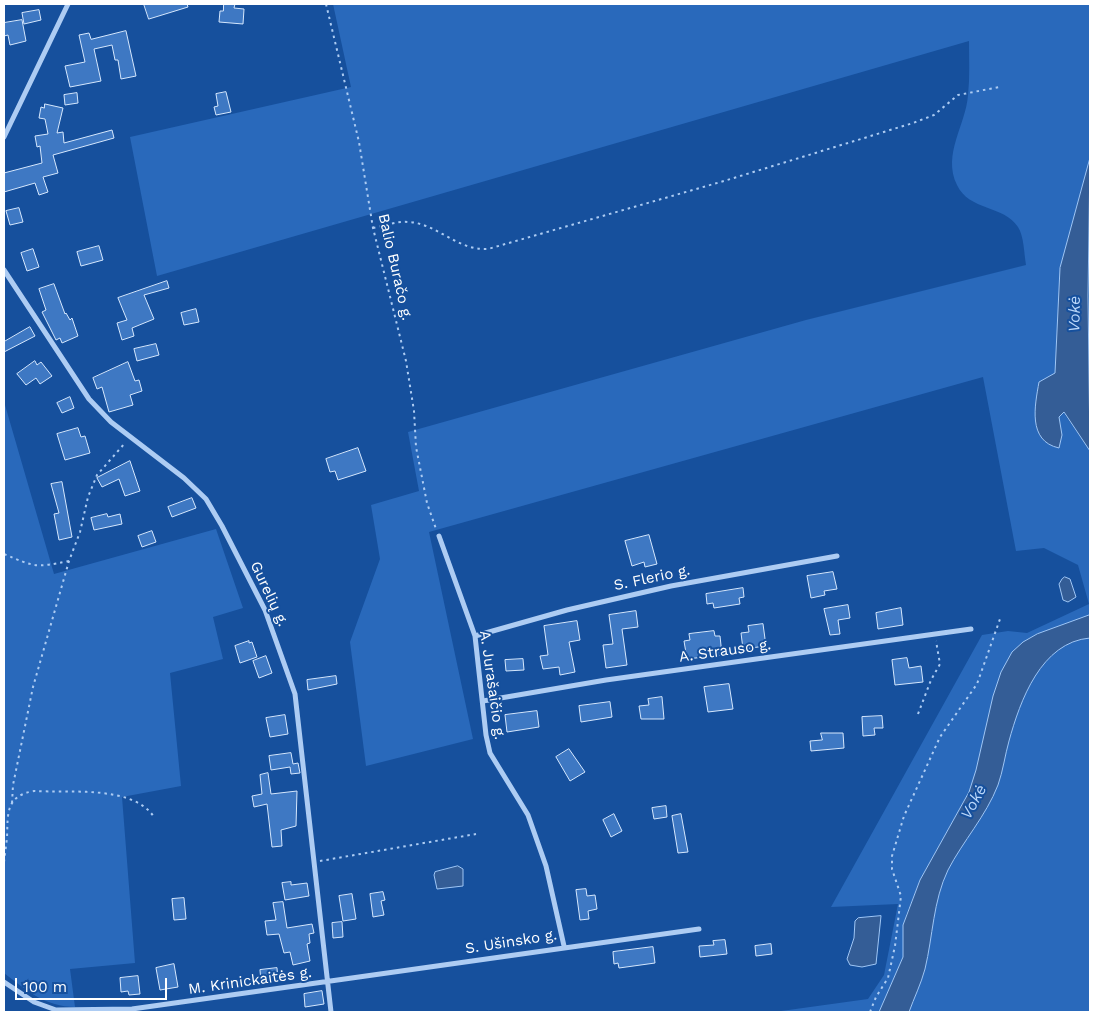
<!DOCTYPE html>
<html>
<head>
<meta charset="utf-8">
<style>
  body { margin:0 }
  #map { position:relative; width:1094px; height:1016px; overflow:hidden; background:#16509d; font-family:"Work Sans",sans-serif }
  canvas { display:block }
  .frame { position:absolute; inset:0; border:5px solid #fff; pointer-events:none }
  .scale { position:absolute; left:15px; top:978px; width:152px; height:22px; box-sizing:border-box; border:2px solid #fff; border-top:0; padding-left:6px; font-size:15px; line-height:18px; white-space:nowrap; color:#fff; -webkit-text-stroke:4px #16509d; paint-order:stroke }
</style>
</head>
<body>
<div id="map">
<canvas width="1094" height="1016"></canvas>
<div class="frame"></div>
<div class="scale">100 m</div>
</div>
<script>
const c = document.querySelector('canvas').getContext('2d');
c.lineJoin = 'round';
function paint(path, color) { c.fillStyle = color; c.fill(path, 'evenodd'); }
function strokePath(path, color, width, dash) { c.strokeStyle = color; c.lineWidth = width; c.lineCap = dash ? 'butt' : 'round'; c.setLineDash(dash || []); c.stroke(path); }
function drawText(font, color, halo, rows, align = 'center') {
  c.font = font + ' "Work Sans",sans-serif'; c.lineWidth = 4; c.setLineDash([]); c.textBaseline = 'middle'; c.strokeStyle = halo; c.fillStyle = color; for (const [text, x, y, turn = 0] of rows) {
    c.save(); c.translate(x, y); c.rotate((+turn || 0) * Math.PI / 180); c.textAlign = isNaN(turn) ? turn : align; if (halo) c.strokeText(text, 0, 0); c.fillText(text, 0, 0); c.restore();
  }
}
const green = new Path2D(`
  M333,4H1090V158L1060,268L1055,374L1039,382L1062,435L1059,417L1063,412L1090,451V615L1037,634L1023,642L969,792L920,880L906,915L903,957L879,1012H774L868,999L884,975L898,904L831,907L982,635L1008,631L1027,633L1089,604L1078,565L1044,548L1016,551L983,377L429,532L473,739L366,766L350,642L380,559L371,505L419,491L408,432L806,320L1026,265C1024,254 1024,236 1018,227C1004,205 969,211 957,185C942,154 966,125 968,95C970,77 969,59 969,41L157,276L130,137L351,87Z
  M5,405L54,574L216,529L243,608L213,617L223,659L170,673L181,786L122,797L135,963L70,969L75,1007C46,1007 26,990 4,973Z
  M1090,638V1012H909C914,998 921,984 925,969C933,936 933,901 948,870C963,841 986,816 998,785C1003,771 1005,755 1009,741C1020,701 1041,642 1090,638Z`);
const water = new Path2D(`
  M1090,158L1088,296L1090,451L1064,412L1059,417L1062,435L1059,448C1027,441 1035,405 1039,382L1055,373L1060,268Z
  M1065,577L1070,579L1076,597L1068,602L1063,600L1059,584L1062,579Z
  M1090,615V638C1041,642 1020,701 1009,741C1005,755 1003,771 998,785C986,816 963,841 948,870C933,901 933,936 925,969C921,984 914,998 909,1012H879L903,957V925L920,880L969,792L976,770L993,696L1001,672L1012,652L1023,642L1037,634Z
  M458,866L463,869V886L437,889L434,875L435,872Z
  M881,916L876,964L862,967L850,965L847,959L854,938L855,921L858,918Z`);
const building = new Path2D(`
  M144,4H187L188,7L149,19Z
  M224,4H235L234,8L244,9L243,24L219,22L220,11H223Z
  M39,10L41,20L24,24L22,13Z
  M22,20L26,41L10,45L8,35L4,36V23Z
  M126,31L136,76L121,79L118,60H115L112,45L94,49L101,81L70,87L65,66L85,62L79,35L89,33L91,39Z
  M226,92L231,112L216,115L214,107L218,106L216,94Z
  M77,93L78,103L65,105L64,95Z
  M45,104L63,108L57,133L63,132L64,143L112,130L114,138L53,155L58,173L43,177L48,192L39,195L35,183L4,192V173L42,163L40,146L37,147L35,136L48,134L45,119L39,118L41,107L44,108Z
  M19,208L23,222L10,225L6,211Z
  M99,246L103,260L81,266L77,252Z
  M33,249L39,267L27,271L21,253Z
  M167,281L169,288L144,295L154,319L132,328L134,336L122,340L117,323L127,320L118,298Z
  M54,284L65,314L66,313L70,320L72,318L78,336L62,343L60,338L56,340L42,312L46,310L39,289Z
  M196,309L199,322L184,325L181,313Z
  M30,327L35,336L4,352V342Z
  M156,344L159,355L137,361L134,349Z
  M35,361L37,365L41,362L52,376L40,384L36,378L26,385L17,374Z
  M128,362L135,381L139,380L142,391L130,395L133,405L109,412L102,387L97,389L93,378Z
  M70,397L74,408L62,413L57,403Z
  M78,428L81,437L85,436L90,453L65,460L57,434Z
  M358,448L366,471L338,480L335,471L330,472L326,459Z
  M130,461L140,491L125,496L119,479L102,487L97,478Z
  M62,482L72,537L59,540L54,514L59,513L51,484Z
  M192,498L196,508L172,517L168,507Z
  M107,514L108,517L120,514L122,524L94,530L91,518Z
  M152,531L156,542L142,547L138,536Z
  M649,535L657,564L645,567L644,562L632,566L625,541Z
  M833,572L837,589L824,591L825,595L811,598L807,576Z
  M743,588L744,597L739,598L740,604L714,608L713,603L707,604L706,594Z
  M848,605L850,618L838,620L840,634L830,635L824,609Z
  M901,608L903,625L878,629L876,613Z
  M636,611L638,627L622,629L627,665L606,668L603,645L613,644L609,615Z
  M577,621L580,640L569,642L575,672L560,675L559,667L543,669L540,656L548,655L544,626Z
  M763,624L766,646L743,649L741,633L749,632L748,626Z
  M714,631L715,636H720L722,655L687,659L684,641L690,640L689,634Z
  M249,641V643L252,642L257,657L240,663L235,646Z
  M266,656L272,673L259,678L253,661Z
  M907,658L909,668L921,666L923,682L895,685L892,660Z
  M523,659L524,670L506,671L505,660Z
  M336,676L337,684L308,690L307,680Z
  M729,684L733,709L708,712L704,687Z
  M662,697L664,719H641L639,706L649,705L648,699Z
  M610,702L612,717L581,722L579,706Z
  M537,711L539,727L507,732L505,715Z
  M285,715L288,734L270,737L266,718Z
  M882,716L883,728H874L875,735L863,736L862,717Z
  M821,733H843L844,748L811,751L810,741L822,740Z
  M569,749L585,772L570,781L556,757Z
  M291,753L293,764L298,763L300,773L291,774L290,767L271,770L269,756Z
  M268,773L271,794L297,791L296,826L281,830L282,846L272,847L267,804L254,807L252,796L262,794L260,775Z
  M666,806L667,817L654,819L652,808Z
  M614,814L622,831L611,837L603,820Z
  M681,814L688,852L678,853L672,816Z
  M291,882V885L307,883L309,896L285,900L282,883Z
  M586,889L587,896L595,895L597,909L588,911L589,919L580,920L576,890Z
  M383,892L385,900L381,901L384,915L373,917L370,894Z
  M352,894L356,919L343,921L339,896Z
  M184,898L186,919L174,920L172,899Z
  M283,902L287,928L312,924L314,933L309,934L310,943L307,944L310,961L293,965L290,952L284,953L279,934L267,935L265,921L276,920L273,903Z
  M342,922L343,937L333,938L332,923Z
  M725,940L727,954L700,957L699,946L714,945L713,941Z
  M771,944L772,954L756,956L755,946Z
  M653,947L655,963L619,968L618,963L614,964L613,952Z
  M174,964L178,987L160,990L156,968Z
  M277,968L278,980L261,982L260,970Z
  M138,976L140,994L129,995L128,991L121,992L120,978Z
  M322,991L324,1004L305,1007L304,994Z`);
const path = new Path2D(`
  M326,4L359,142L373,228L406,361L414,411L416,447L427,503L436,529
  M373,228C384,226 396,221 408,222C437,223 457,251 488,249L724,181L913,123L934,115L958,95L999,87
  M4,554C35,567 35,568 69,561
  M918,714L931,680L940,664L936,641
  M12,803L13,785L33,687L69,561L80,532L88,497L97,475L125,443
  M320,861L476,834
  M4,862C5,854 6,846 7,838C8,814 5,796 34,791C69,793 133,785 154,817
  M870,1012L876,997L888,978L895,946L901,896L892,869V856L904,816L940,737L977,684L1000,619`);
const minor = new Path2D(`
  M4,137L68,4
  M4,270L89,399L111,422L184,478L206,499L222,526L265,610L295,694L331,1012
  M439,536L475,636L486,735L490,753L528,815L546,866L564,946
  M475,636L567,610L671,586L837,556
  M483,701L606,680L971,629
  M4,982L34,1002L56,1010L132,1009L699,929`);
const streetNames = [
  ["Balio Buračo g.",395,267,77],
  ["S. Flerio g.",652,578,-12],
  ["Gurelių g.",269,594,65],
  ["A. Strauso g.",725,651,-8],
  ["A. Jurašaičio g.",492,685,82],
  ["S. Ušinsko g.",511,942,-9],
  ["M. Krinickaitės g.",250,981,-8]
];
const waterNames = [
  ["Vokė",1075,314,-89],
  ["Vokė",974,802,-62]
];
paint(green, '#2969bb');
paint(water, '#345d96');
strokePath(water, '#9fc6f5', 1);
paint(building, '#3e78c3');
strokePath(building, '#d5e7fd', 1);
strokePath(path, '#adccf3', 2, [2.5, 4]);
strokePath(minor, '#adccf3', 5);
drawText('15px', '#fff', '#16509d', streetNames);
drawText('italic 16px', '#b9d6f9', '#16509d', waterNames);
</script>
</body>
</html>
